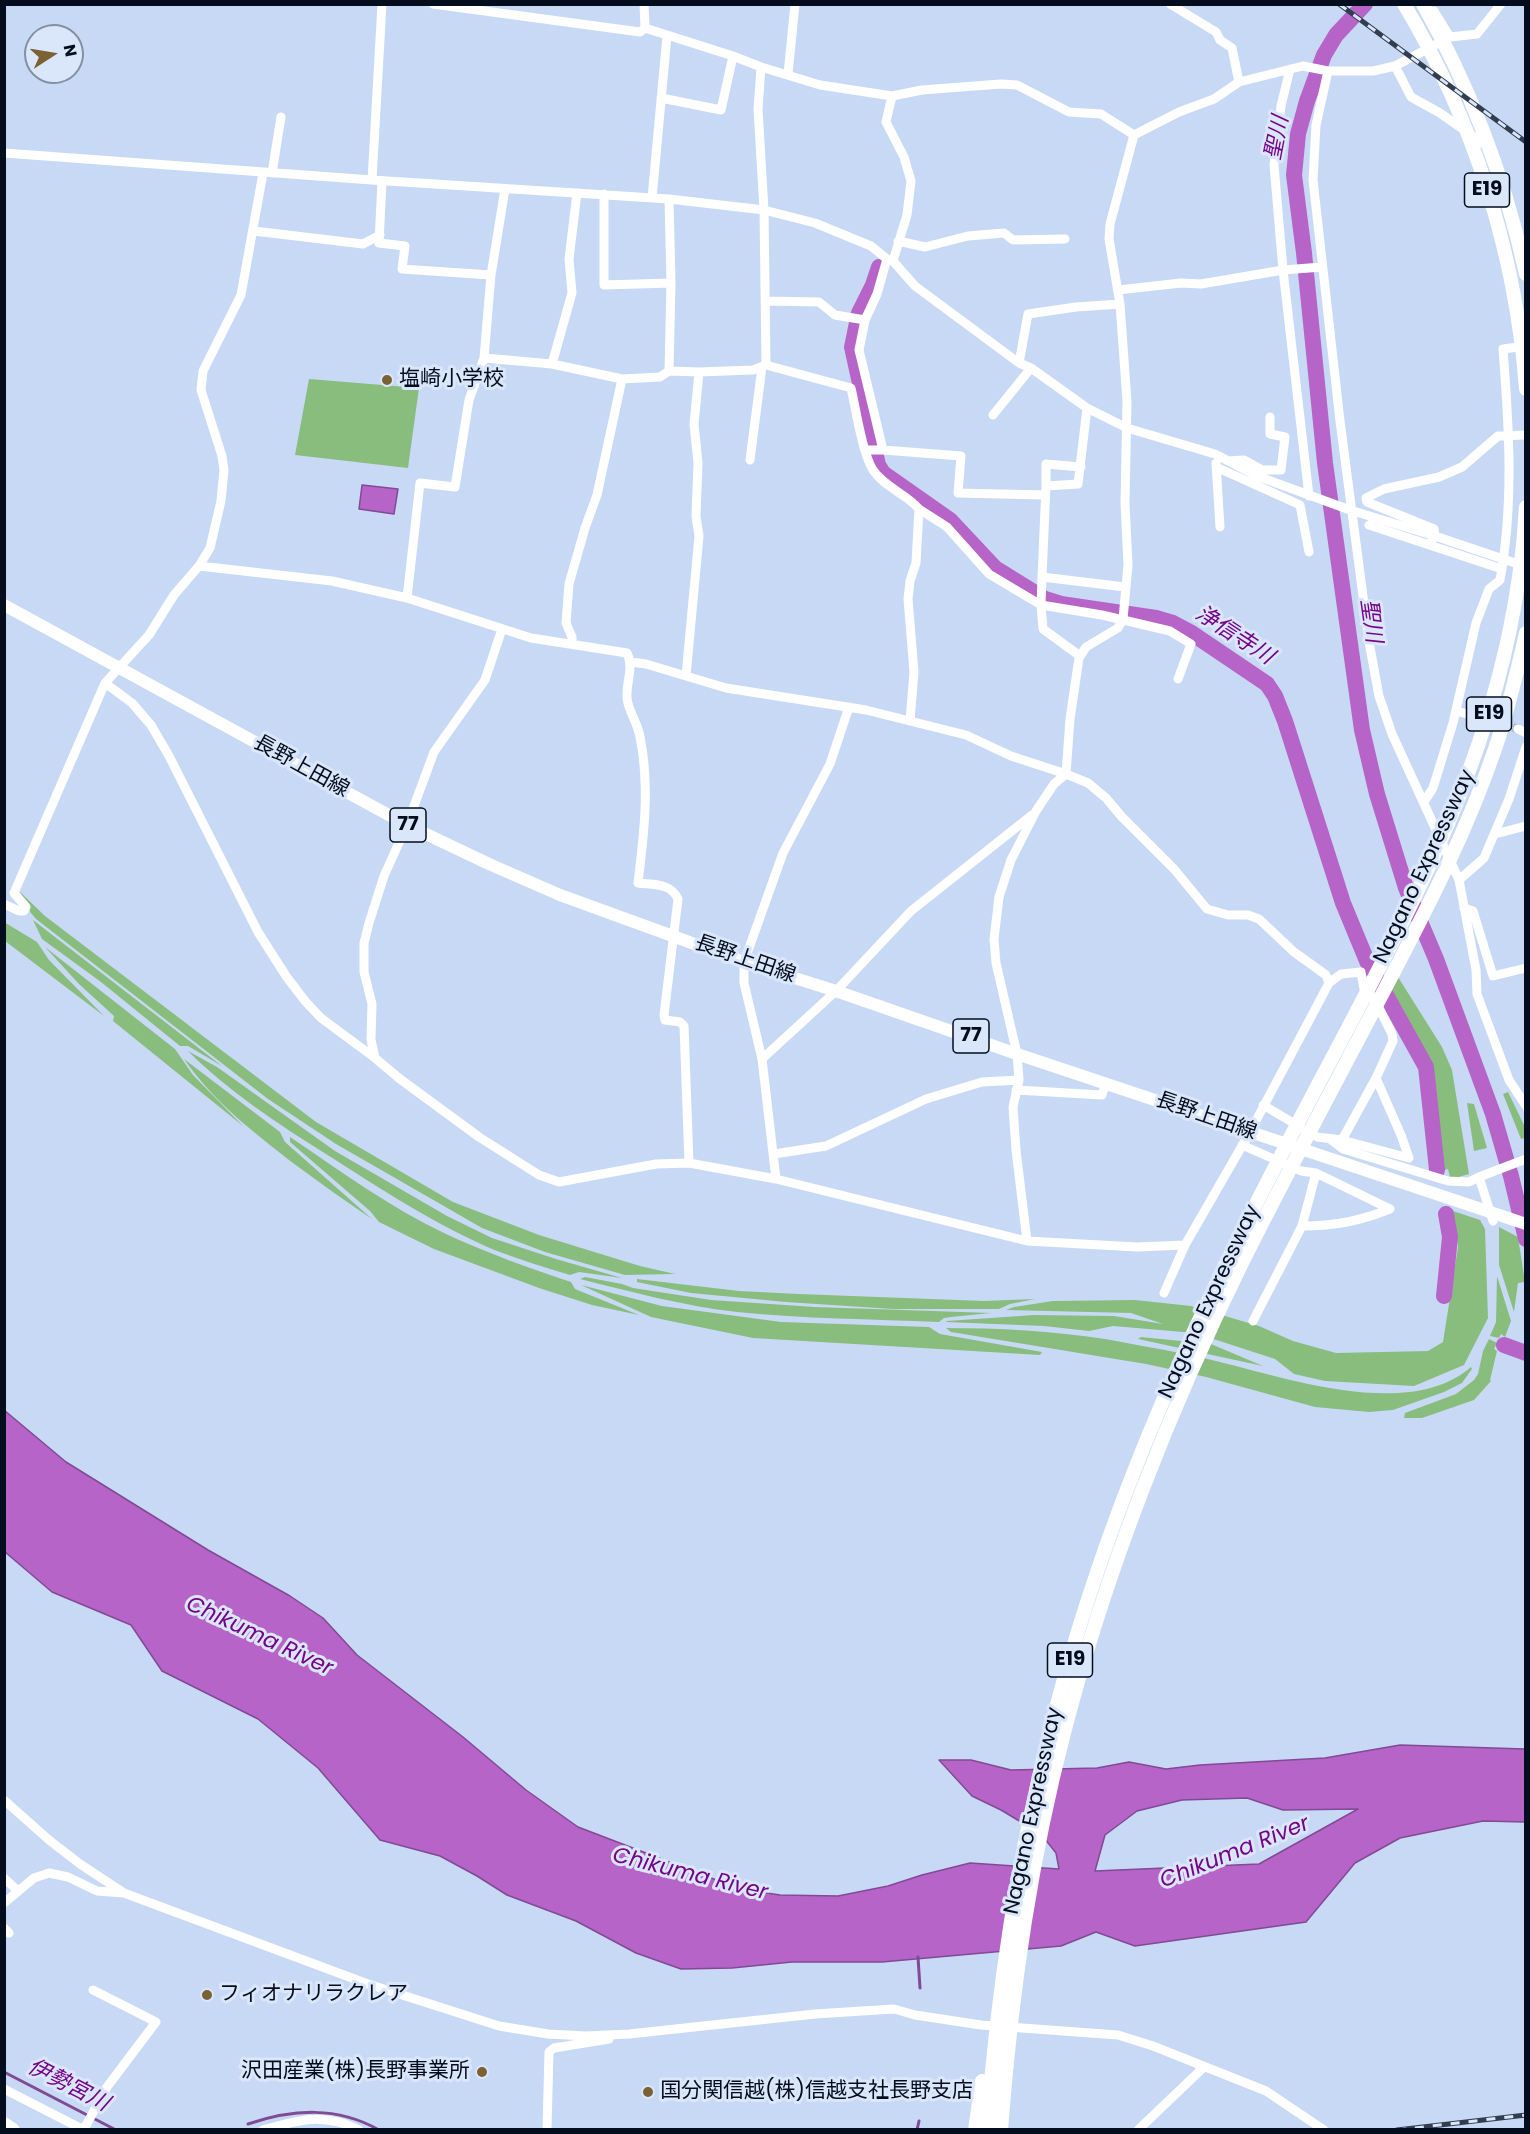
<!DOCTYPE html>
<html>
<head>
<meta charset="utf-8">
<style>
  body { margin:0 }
  #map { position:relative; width:1530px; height:2134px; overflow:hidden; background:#c8d9f6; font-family:Poppins,sans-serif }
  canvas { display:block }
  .frame { position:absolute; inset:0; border:6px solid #040d1d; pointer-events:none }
  .north { position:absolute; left:24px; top:24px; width:60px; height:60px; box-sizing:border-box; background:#dae6fa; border:2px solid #848fa2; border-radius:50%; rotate:78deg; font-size:16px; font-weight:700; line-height:24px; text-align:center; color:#040d1d }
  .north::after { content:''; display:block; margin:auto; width:21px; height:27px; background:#7b6133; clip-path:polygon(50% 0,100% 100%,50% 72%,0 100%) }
</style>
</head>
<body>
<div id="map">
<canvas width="1530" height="2134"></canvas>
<div class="frame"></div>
<div class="north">N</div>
</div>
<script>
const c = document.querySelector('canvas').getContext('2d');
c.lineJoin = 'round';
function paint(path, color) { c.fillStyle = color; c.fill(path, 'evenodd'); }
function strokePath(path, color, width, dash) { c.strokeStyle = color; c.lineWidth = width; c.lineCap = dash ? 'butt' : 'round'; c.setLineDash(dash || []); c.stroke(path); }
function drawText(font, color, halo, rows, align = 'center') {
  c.font = font + ' Poppins,"Noto Sans JP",sans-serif'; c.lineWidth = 6; c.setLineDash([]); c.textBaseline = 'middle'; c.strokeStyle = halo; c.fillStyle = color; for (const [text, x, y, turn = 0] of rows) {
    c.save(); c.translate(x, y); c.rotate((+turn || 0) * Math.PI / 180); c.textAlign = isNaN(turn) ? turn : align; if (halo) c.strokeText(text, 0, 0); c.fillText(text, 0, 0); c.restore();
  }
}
const green = new Path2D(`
  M309,379L419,388L408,468L295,455Z
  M19,891L45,916L316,1122L453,1202L539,1235L640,1266L675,1274L625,1275L545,1252L482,1228L336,1144L268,1099L36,919L31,913Z
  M33,920L222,1066L188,1046H180L101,982L42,939Z
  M4,922L37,942L49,960L104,1016L5,941Z
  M45,947L175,1049L193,1075L243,1126L113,1021L114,1016L79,984Z
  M1398,977L1442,1047L1452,1070L1469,1174L1455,1178L1450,1177L1448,1169L1441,1171L1428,1058L1389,993Z
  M188,1051L217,1067L335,1151L447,1216L492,1238L556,1259L622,1278L579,1272L570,1275C546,1268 521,1260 497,1251C437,1226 381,1189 326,1154C278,1124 228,1091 188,1051Z
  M184,1059L280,1132L285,1142L372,1219C345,1201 319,1182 293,1163C253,1132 213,1101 184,1059Z
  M1508,1092L1525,1127V1138L1521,1139L1503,1094Z
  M1467,1103L1474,1104L1487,1148L1474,1151Z
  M290,1137C340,1171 391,1208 446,1234C487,1253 529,1268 571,1282L575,1289L639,1315L592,1305L539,1288L434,1249L379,1222L370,1211L290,1142Z
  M1453,1211L1480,1220L1485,1229L1488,1318L1464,1365L1414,1386L1325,1381L1294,1374L1275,1359L1195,1333L1113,1326L1089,1331L1044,1326L946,1322L947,1321L1034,1315L1114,1316L1163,1324L1131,1313L1006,1310L1014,1307L1053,1301L1135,1300L1191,1306L1259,1326L1293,1341L1336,1353L1428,1351L1443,1342L1458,1247Z
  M1499,1227L1518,1237L1525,1282L1518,1283L1514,1312L1499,1265Z
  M1497,1276L1511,1321L1505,1337L1501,1334L1499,1338L1490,1336L1496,1322Z
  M585,1277L622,1284L633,1288L711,1300L815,1307L991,1313L951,1317L944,1318L939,1322C872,1319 804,1319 737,1312C684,1306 632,1292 580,1279Z
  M637,1279L739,1291L799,1294L984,1301L1035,1299L1010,1304L999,1309H893L786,1302L691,1293L637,1282Z
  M581,1285L662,1306L781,1322L929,1327L940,1334L1042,1352L1040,1355L753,1338L651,1317Z
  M946,1328C997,1328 1054,1331 1105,1339C1142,1346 1180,1352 1216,1361C1287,1378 1409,1421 1471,1367L1472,1369L1462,1383L1444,1392L1393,1410L1369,1412L1315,1407L1206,1377L1146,1364L951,1332Z
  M1141,1337L1211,1344L1263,1366L1138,1339Z
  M1489,1339L1497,1343L1494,1349L1497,1351L1490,1380L1491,1381L1474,1400L1422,1418H1404L1405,1413L1456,1394L1474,1380L1478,1374L1483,1351Z`);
const water = new Path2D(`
  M362,485L398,489L394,514L359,509Z
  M4,1410L66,1462L208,1550L290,1596L323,1618L357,1655L463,1737L526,1790L578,1827L740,1889L780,1895L838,1896L888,1886L922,1875L970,1863L1059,1869L1056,1853L1041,1834L1001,1810L972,1796L939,1760H971L1011,1770L1097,1768L1129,1762L1166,1769L1200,1765L1325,1758L1400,1745L1525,1749V1822L1483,1821L1400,1838L1355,1863L1306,1922L1135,1946L1096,1932L1061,1946L882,1962H792L732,1968L681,1969L636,1953L576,1921L507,1895L477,1876L440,1856L380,1840L318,1768L258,1719L162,1671L131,1625L52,1592L5,1552ZM1247,1798L1283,1810L1358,1809L1259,1864L1095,1871L1105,1835L1137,1811L1182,1800Z`);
const stream = new Path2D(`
  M918,1957L920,1988
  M4,2072L116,2130
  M248,2124C293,2109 337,2106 379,2130
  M917,2130L919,2121`);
const river = new Path2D(`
  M1365,4L1336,35L1324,55L1307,101L1298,134L1294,175L1304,253L1325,463L1362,730L1377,794L1406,888L1436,959L1493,1114L1511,1176L1526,1239
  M879,267L873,285L859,313L852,347L878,465L883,473L950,520L995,568L1045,599L1061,604L1156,618L1173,623L1190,632L1267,684L1275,696L1285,721L1343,903L1367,961L1426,1067L1437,1170
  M1444,1296L1450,1237L1446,1214
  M1504,1345L1526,1353`);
const minorTunnel = new Path2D(`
  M1474,716L1518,729`);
const minor = new Path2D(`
  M382,4L372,180L669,199L764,210L815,223L871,246L887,259L893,261L915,286L1019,363L1031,368L1087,408L1127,428L1215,454L1257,476L1350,510L1435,536L1524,566
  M433,4L640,32L645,28L733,56L761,67L820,85L892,96L922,90L1001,84L1017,85L1069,112L1101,114L1134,135
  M644,4L645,28
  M1170,4L1216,32L1220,40L1232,48L1239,82
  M1434,11L1450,37
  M761,67L758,109L764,210L766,365
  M1290,69L1281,106L1274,165L1283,270L1309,496
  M1328,71L1316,125L1313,180L1340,421L1369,642L1379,696L1392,734L1459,880L1476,970L1477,994L1509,1080L1526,1106
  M788,74L795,4
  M892,96L886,122L904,157L911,181L907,215L893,261
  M661,98L721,110L733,56
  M1134,135L1179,112L1214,99L1239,82L1303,66L1328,71H1373L1395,66
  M1488,147L1440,113L1411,97L1395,66L1450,37L1477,34L1501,4
  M4,153L372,180
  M272,173L281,117
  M382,181L379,243L405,246L402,269L491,275
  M604,194V285L671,283
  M652,198L667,36
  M254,231L363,244L380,235
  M898,241L925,247L968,236L1004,233L1013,240L1065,239
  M1118,290L1181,283L1201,284L1283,270L1322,267
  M766,301L819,302L835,315L865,320
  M484,358L552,364L622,379L660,377L669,371L699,372L753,370L766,365L851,388C856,409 862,452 873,470C884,487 907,494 919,509L916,563L910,581L908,599L914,672L910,721
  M1019,363L1028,314L1076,307L1120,304
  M552,364L572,293L569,259L577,193
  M669,371L671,283L669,199
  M1087,408L1078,484L1046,486L1042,577L1125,587
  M993,415L1031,368
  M866,450H883L961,456L958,493L1045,495
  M883,450L859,350L865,320L877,294L887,259
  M750,460L762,367
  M1228,461L1244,460L1262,470H1281L1285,437L1270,434V417
  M1216,463L1220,527
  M1216,467L1300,505L1309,552
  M1046,486V464L1081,467
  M919,509L947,527L989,574L1041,605L1042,577
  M1369,525L1502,569
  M1429,545L1435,536L1434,529L1367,502L1366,498L1384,489L1439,477L1462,467L1498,436L1526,435
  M199,566L332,581L407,598L531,638L627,653C634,668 626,682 627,698C628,711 638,723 640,737C650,786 644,834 638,883C654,885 671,883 678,899L664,1015L665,1020L680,1022L684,1026L689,1163
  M407,598L420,483L455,487L469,400L484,358L491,275L505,189
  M572,643V637L566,623L569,584L585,528L597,495L622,379
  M1080,656L1043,629L1041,605L1102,615L1170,631L1191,644L1178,679
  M631,662L646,664L726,688L866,710L966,735L1011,756L1066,774L1088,783L1106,798L1122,817L1174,869L1207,909L1228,915H1248L1259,919L1294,952L1326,975L1329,983
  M686,676L699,536L696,516L698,463L694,424L699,372
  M105,683L132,703L151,725L169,756L258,932L286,976L305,1001L321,1018L375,1058L400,1079L479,1137L539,1175L559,1182L656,1164L689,1163L776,1179L1027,1241L1137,1247L1185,1245
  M1456,711L1474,716
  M1518,729L1526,733
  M1424,802L1433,788L1453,723L1476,623L1489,589L1500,580C1514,504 1509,426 1503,349L1526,346
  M1495,834L1526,826
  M1459,880L1484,858L1509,799L1526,747
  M4,904L19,911H24L26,907L14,893L105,683L149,635L174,595L199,566L210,548L221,501L224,470L222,456L201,390L203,371L241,295L263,173
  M1464,908L1473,911L1493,976L1526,968
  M375,1058L371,1040L372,1004L364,972V943L369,923L384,876L407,825L434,752L485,680L502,629
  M762,1059L836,991L911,911L1032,815
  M1016,1090L1102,1095L1106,1082
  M1330,1139L1343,1149L1448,1181L1469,1182L1479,1177
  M1342,1140L1409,1158L1401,1135L1376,1078
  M1242,1145L1301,1171L1316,1173L1302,1226L1253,1321
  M774,1154L826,1146L926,1099L982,1082L1019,1080
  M776,1179L762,1059L744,983V962L783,853L830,764L849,707
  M1493,1221L1479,1177L1526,1159
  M1302,1226C1335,1226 1360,1221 1390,1209L1316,1173
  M1027,1241L1016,1150L1013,1107L1019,1080L1017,1054L996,963L994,939L999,897L1011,860L1036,811L1054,784L1066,774L1070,719L1079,658L1086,647L1118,628L1123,619L1128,565L1125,503L1127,401L1120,304L1109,239L1110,224L1134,135
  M1164,1293L1185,1245L1250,1132L1329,983L1341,974L1361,972L1364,989L1376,1002L1392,1034L1393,1041L1376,1078L1342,1140L1317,1137L1263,1105
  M4,1800L49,1840L80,1864L124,1893L368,1984L499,2026L548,2034L586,2036L629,2034L815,2014L894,2009L915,2015L981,2025L1118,2035L1153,2046L1266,2091L1324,2130
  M4,1878L18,1891
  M4,1903L34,1878L49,1873L68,1877L97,1891L124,1893
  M4,1928L9,1933
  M4,2089L84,2130
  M84,2129L107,2087L156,2022L93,1990
  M263,2130C298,2120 324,2112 359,2130
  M547,2130L549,2052L554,2048L609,2039
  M1138,2130L1204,2067`);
const major = new Path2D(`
  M4,605L407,825L489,864L560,895L744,962L836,991L1017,1054L1526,1224`);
const highway = new Path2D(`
  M1404,4C1474,121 1516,254 1526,389
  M1423,4C1471,89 1505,179 1526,274
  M4,2124L13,2130
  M975,2130L982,2081
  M987,2130C997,1994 1017,1859 1051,1728C1088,1580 1144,1435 1210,1297C1253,1206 1301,1117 1348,1028C1438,857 1515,704 1526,507
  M1001,2130C1011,1996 1030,1863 1064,1733C1105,1573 1170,1408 1243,1261C1290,1167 1340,1075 1388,983C1428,907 1467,831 1495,749C1508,711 1517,672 1526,633`);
const rail = new Path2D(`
  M1339,4L1526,142
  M1397,2130L1526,2115`);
const markers = [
  [387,380,6,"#7b6133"],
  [207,1995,6,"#7b6133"],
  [482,2072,6,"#7b6133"],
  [648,2092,6,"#7b6133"]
];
const shields = [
  [1487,190,45],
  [1489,714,45],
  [408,825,36],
  [971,1036,36],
  [1070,1660,45]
];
const shieldNames = [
  ["E19",1487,190],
  ["E19",1489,714],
  ["77",408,825],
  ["77",971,1036],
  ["E19",1070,1660]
];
const poiNames = [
  ["塩崎小学校",399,380],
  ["フィオナリラクレア",219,1995],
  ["沢田産業(株)長野事業所",470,2072,"right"],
  ["国分関信越(株)信越支社長野支店",660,2092]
];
const streetNames = [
  ["長野上田線",301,767,29],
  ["Nagano Expressway",1425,867,-65],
  ["長野上田線",745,960,19],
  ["長野上田線",1206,1117,19],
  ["Nagano Expressway",1210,1302,-65],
  ["Nagano Expressway",1034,1811,-78]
];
const waterNames = [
  ["聖川",1278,138,-79],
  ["聖川",1370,621,82],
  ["浄信寺川",1234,636,33],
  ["Chikuma River",259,1637,25],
  ["Chikuma River",1235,1853,-22],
  ["Chikuma River",690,1875,14],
  ["伊勢宮川",68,2086,27]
];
paint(green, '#89bd7e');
paint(water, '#b664c7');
strokePath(water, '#814a94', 1.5);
strokePath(stream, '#814a94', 3);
strokePath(river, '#b664c7', 16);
strokePath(minorTunnel, '#abbad5', 9, [9, 4.5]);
strokePath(minor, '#fff', 9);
strokePath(major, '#fff', 12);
strokePath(highway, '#fff', 14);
strokePath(rail, '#323d50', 5);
strokePath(rail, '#dae6fa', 3, [9]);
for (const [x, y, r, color] of markers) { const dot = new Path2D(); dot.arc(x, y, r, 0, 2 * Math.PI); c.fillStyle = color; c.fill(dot); strokePath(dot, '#dae6fa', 2); }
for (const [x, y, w] of shields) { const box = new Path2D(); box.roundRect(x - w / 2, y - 17, w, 34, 4.5); c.fillStyle = '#dae6fa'; c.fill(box); strokePath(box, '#040d1d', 1.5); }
drawText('bold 20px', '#040d1d', null, shieldNames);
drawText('21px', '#040d1d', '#dae6fa', poiNames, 'left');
drawText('21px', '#040d1d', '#dae6fa', streetNames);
drawText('italic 22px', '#76038a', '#dae6fa', waterNames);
</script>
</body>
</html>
